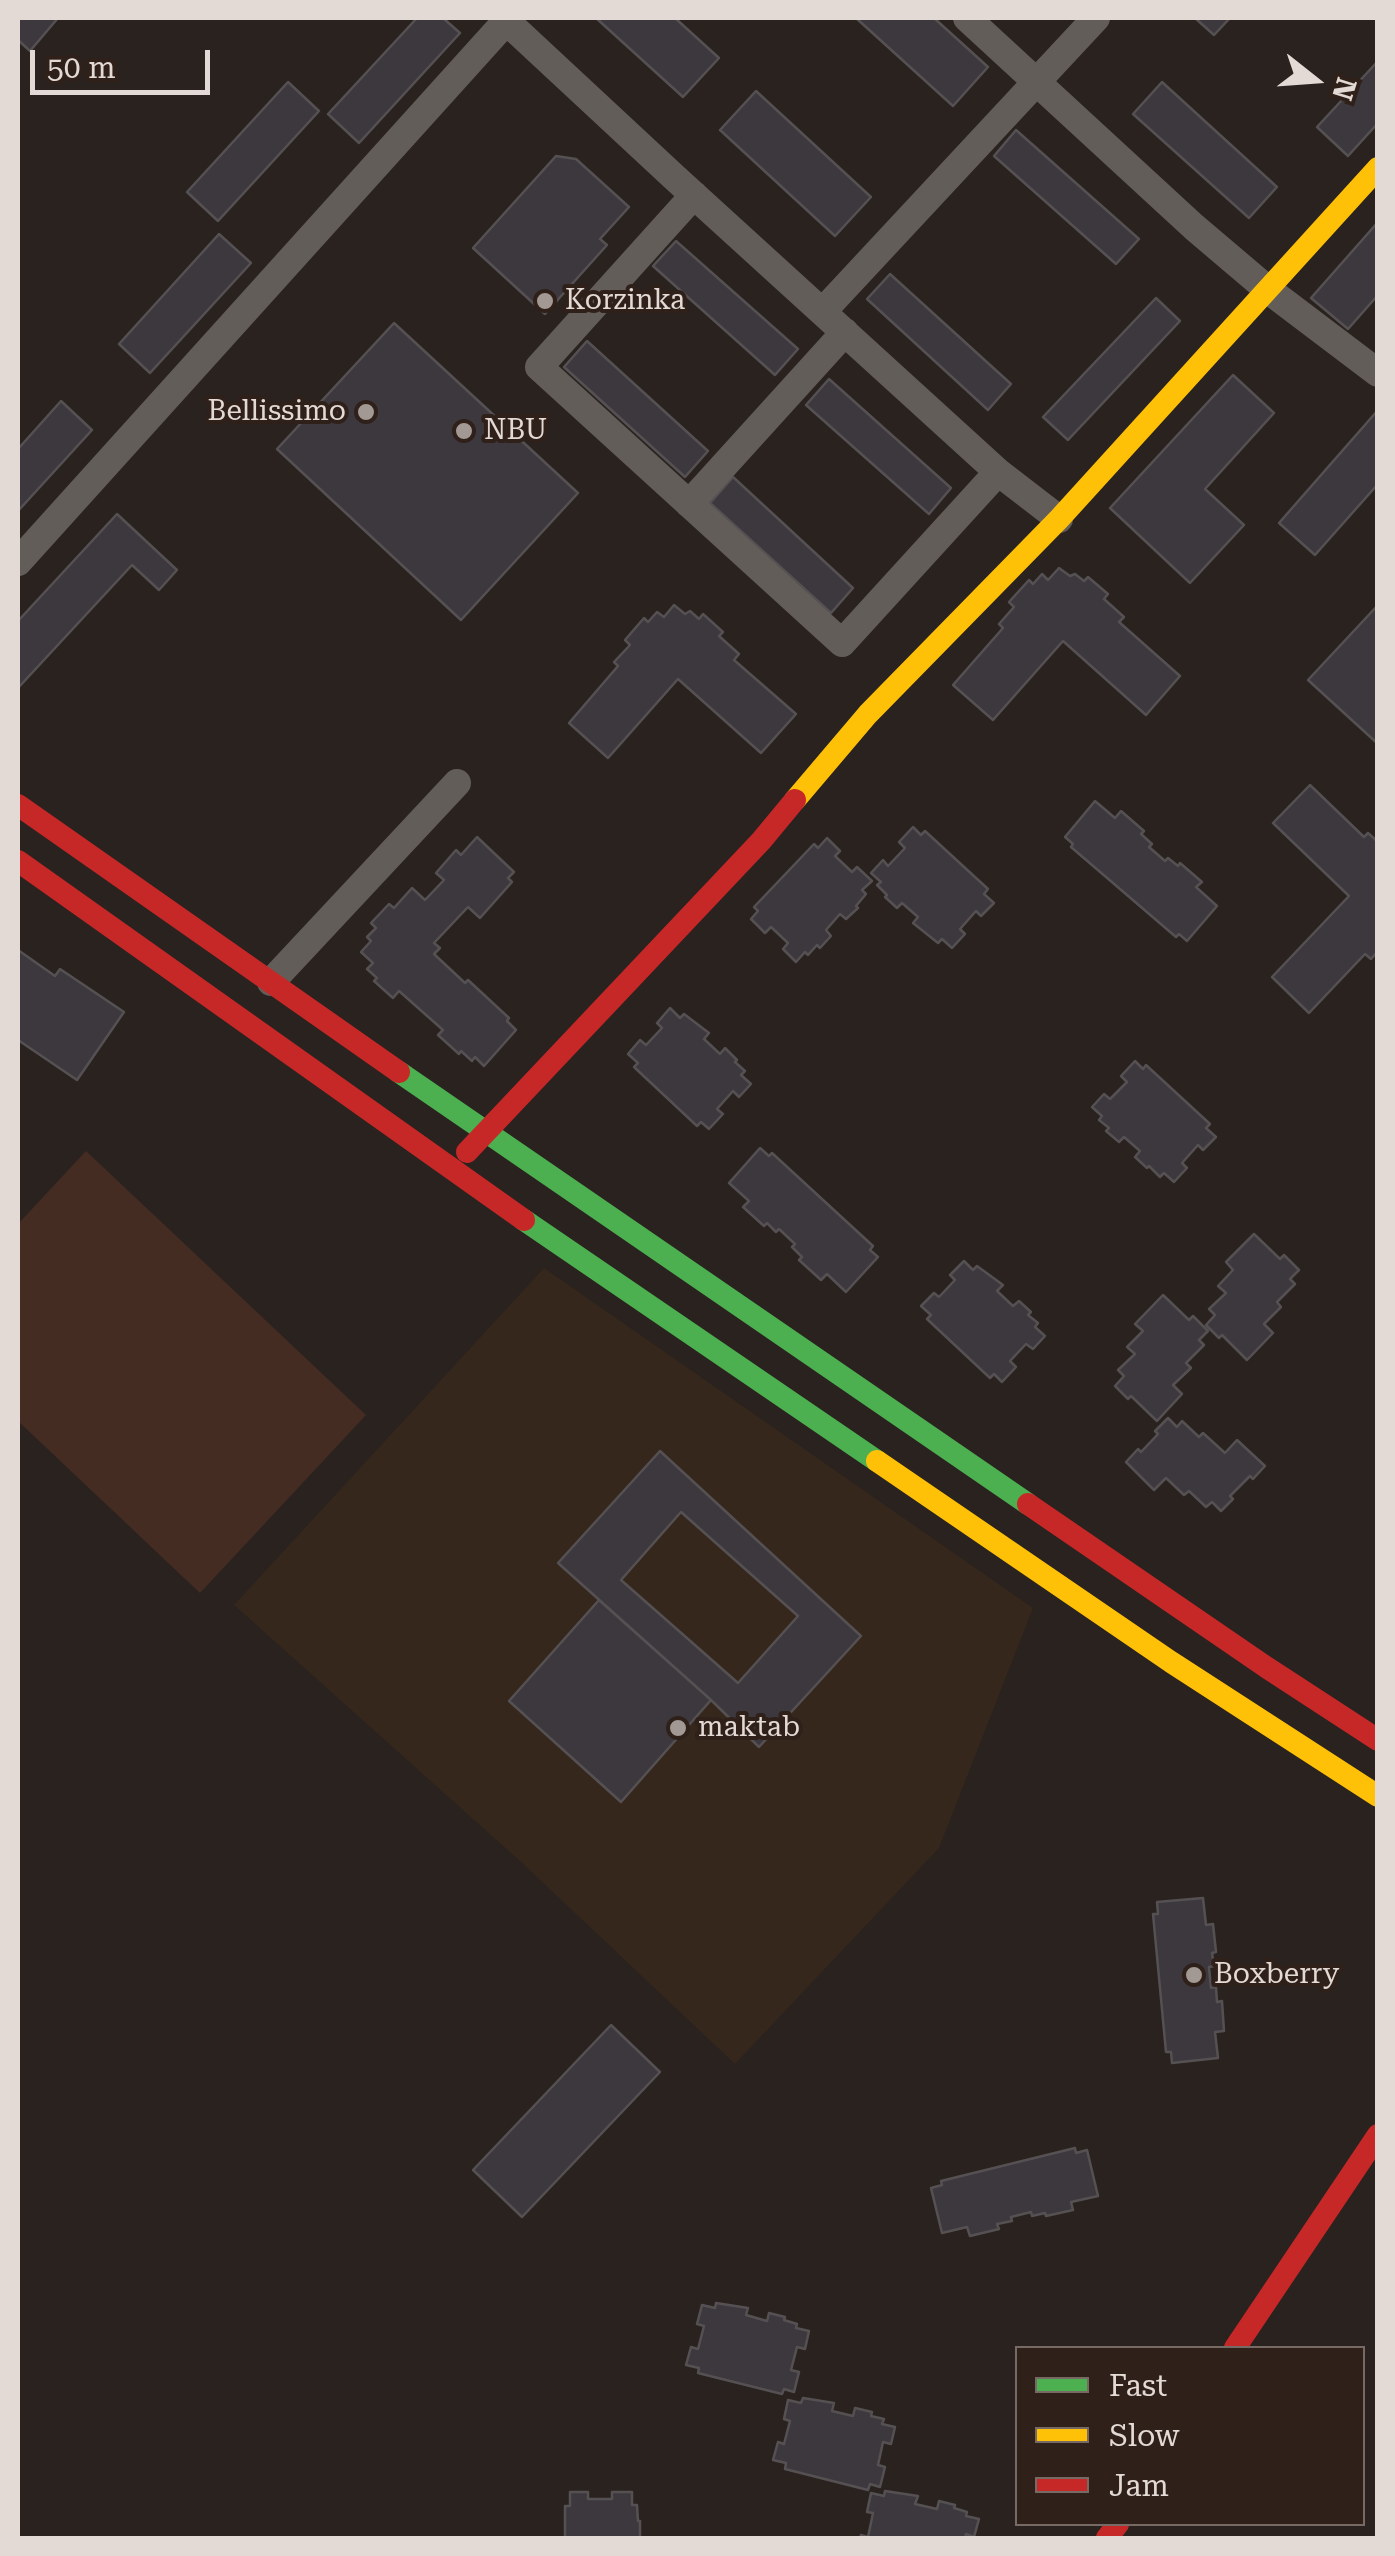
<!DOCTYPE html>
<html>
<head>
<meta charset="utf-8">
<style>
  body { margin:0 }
  #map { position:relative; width:1395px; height:2556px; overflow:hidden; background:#2a221f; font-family:"Roboto Serif",serif }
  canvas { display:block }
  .frame { position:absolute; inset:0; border:20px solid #e3d9d5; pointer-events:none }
  .legend { position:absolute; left:1015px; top:2346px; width:350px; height:180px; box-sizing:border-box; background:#2f201a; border:2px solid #776a65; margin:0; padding:12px 18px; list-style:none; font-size:30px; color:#e3d9d5 }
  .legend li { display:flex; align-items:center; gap:20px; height:50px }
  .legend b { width:50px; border:2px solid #776a65 }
  .north { position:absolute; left:1265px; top:30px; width:100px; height:100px; -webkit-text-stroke:8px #2f201a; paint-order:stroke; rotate:107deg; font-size:28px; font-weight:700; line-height:40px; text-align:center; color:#e3d9d5 }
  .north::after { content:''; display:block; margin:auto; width:35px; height:45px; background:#e3d9d5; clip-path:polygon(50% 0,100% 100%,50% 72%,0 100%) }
  .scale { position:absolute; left:30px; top:50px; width:180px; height:45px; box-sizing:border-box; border:5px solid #e3d9d5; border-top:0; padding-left:12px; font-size:30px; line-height:35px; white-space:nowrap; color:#e3d9d5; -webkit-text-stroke:8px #2f201a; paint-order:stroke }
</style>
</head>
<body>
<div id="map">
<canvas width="1395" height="2556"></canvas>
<div class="frame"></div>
<ul class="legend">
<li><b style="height:12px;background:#4caf50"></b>Fast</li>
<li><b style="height:12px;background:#ffc107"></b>Slow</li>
<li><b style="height:12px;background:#c62828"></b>Jam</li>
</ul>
<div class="north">N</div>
<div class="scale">50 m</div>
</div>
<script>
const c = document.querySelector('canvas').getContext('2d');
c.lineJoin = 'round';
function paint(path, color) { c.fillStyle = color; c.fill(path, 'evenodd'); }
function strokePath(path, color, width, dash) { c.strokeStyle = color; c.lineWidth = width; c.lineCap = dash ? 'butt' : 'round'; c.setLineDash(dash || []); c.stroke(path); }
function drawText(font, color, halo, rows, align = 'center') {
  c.font = font + ' "Roboto Serif",serif'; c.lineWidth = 8; c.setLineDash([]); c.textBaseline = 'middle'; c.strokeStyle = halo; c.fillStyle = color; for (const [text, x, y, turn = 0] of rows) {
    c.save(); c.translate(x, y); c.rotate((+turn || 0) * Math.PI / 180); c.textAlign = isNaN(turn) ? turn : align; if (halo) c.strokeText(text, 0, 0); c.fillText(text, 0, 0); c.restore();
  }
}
const education = new Path2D(`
  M544,1268L1033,1608L939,1848L735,2064L521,1862L234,1605Z`);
const green = new Path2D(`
  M86,1151L366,1415L200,1593L18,1421V1224Z`);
const building = new Path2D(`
  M18,18H58L30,51L18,40Z
  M417,18H443L460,33L359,143L328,114Z
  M596,18H675L719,58L683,97Z
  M856,18H934L988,67L953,106Z
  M1195,18H1230L1214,35Z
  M1378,61V123L1348,156L1317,127Z
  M288,82L319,111L218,221L187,192Z
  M1162,82L1277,187L1249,218L1133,114Z
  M756,91L871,197L835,236L720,130Z
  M1016,130L1139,239L1116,264L994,156Z
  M556,156L576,159L629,207L600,239L607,245L545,314L473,248Z
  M1378,222V295L1348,329L1311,298Z
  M219,234L251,263L150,373L119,344Z
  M676,241L798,349L775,375L653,266Z
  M890,274L1011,384L988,410L867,299Z
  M1156,298L1180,321L1068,440L1043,417Z
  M394,323L578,493L461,620L277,449Z
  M587,341L708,451L685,477L564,367Z
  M1233,375L1274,413L1205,489L1244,525L1190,583L1110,508Z
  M829,379L951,488L929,514L806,405Z
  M61,401L92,430L18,511V449Z
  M1378,410V484L1315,555L1279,523Z
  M733,477L853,588L831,613L710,503Z
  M117,514L177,570L159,590L132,565L18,688V621Z
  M1059,568L1070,576L1075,574L1084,581L1088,577L1108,594L1104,599L1124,617L1119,622L1180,676L1146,715L1063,641L993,720L953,685L1003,628L999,624L1014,607L1009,602L1029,580L1033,584L1042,574L1048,580Z
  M674,605L685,614L690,611L699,619L703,614L723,632L719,636L739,654L734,660L796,714L761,753L678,679L608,758L569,723L618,666L614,662L630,645L625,640L644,618L648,622L657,612L664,617Z
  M1378,605V744L1308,680Z
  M1310,785L1364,837L1368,833L1378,842V951L1371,959L1365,954L1309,1013L1272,977L1349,896L1273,823Z
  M1095,801L1115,818L1121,811L1144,831L1141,834L1152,844L1149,847L1165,861L1168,858L1178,866L1180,863L1202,882L1196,887L1217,906L1187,941L1179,934L1176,937L1071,847L1073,844L1065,837Z
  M913,827L921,835L925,831L988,889L984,894L994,903L981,916L976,911L960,929L965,934L952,948L942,939L938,943L913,923L918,917L902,903L897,908L885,897L887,895L877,885L881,882L871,873L883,860L888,866L905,848L899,842Z
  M477,837L514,872L508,878L512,882L480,918L468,907L434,943L440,948L434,954L465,983L468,980L509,1018L507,1021L516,1030L484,1066L475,1057L472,1061L461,1051L459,1054L438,1035L443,1030L399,991L393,998L374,981L377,978L367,969L373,963L361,952L371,941L367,937L376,928L371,923L389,904L394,908L412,888L425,900L444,880L436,873L456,850L461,855Z
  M827,838L840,851L835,856L852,872L857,867L872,881L862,890L866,894L856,906L858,908L846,919L840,914L826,930L831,936L820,948L817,945L808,955L805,952L796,962L783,949L788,943L771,927L765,933L751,919L758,911L754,907L814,844L818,848Z
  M18,950L55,976L60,969L124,1012L77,1080L18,1040Z
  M670,1008L680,1018L684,1014L709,1033L704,1039L720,1054L725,1048L737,1060L735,1062L745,1071L741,1075L751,1084L739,1097L733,1091L717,1109L723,1114L709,1129L701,1122L697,1126L634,1067L638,1063L628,1054L640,1040L646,1045L662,1028L657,1023Z
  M1135,1061L1143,1069L1146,1065L1210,1124L1206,1128L1216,1137L1203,1150L1198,1145L1182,1163L1187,1168L1174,1182L1164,1173L1160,1177L1149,1166L1147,1168L1135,1157L1140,1151L1124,1137L1119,1142L1106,1131L1109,1128L1099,1120L1102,1116L1092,1107L1104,1094L1110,1099L1127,1082L1121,1076Z
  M760,1148L769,1156L772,1153L873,1246L870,1250L878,1257L846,1292L827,1274L821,1280L799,1260L802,1257L792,1247L795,1244L779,1229L776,1232L767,1223L764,1226L743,1207L749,1201L729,1183Z
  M1254,1234L1280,1259L1284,1255L1299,1270L1290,1279L1295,1284L1277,1302L1281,1307L1264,1324L1273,1333L1247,1360L1222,1335L1219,1338L1206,1325L1215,1315L1209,1309L1226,1293L1218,1286L1233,1270L1226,1262Z
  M964,1261L973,1270L977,1266L1003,1285L997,1291L1013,1306L1019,1301L1031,1312L1028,1315L1038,1323L1035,1327L1045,1336L1033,1349L1026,1344L1010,1361L1016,1367L1002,1382L994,1374L990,1378L927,1319L931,1315L921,1306L934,1293L939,1297L955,1280L950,1275Z
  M1163,1295L1189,1320L1193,1316L1208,1331L1199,1340L1204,1345L1186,1363L1191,1368L1173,1385L1182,1394L1157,1421L1131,1396L1128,1399L1115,1386L1124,1376L1118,1370L1135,1354L1127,1347L1143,1331L1135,1324Z
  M1168,1418L1177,1427L1182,1421L1199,1437L1203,1433L1225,1453L1237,1440L1265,1466L1253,1479L1250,1476L1230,1496L1233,1499L1221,1511L1212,1502L1206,1507L1189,1491L1184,1495L1166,1478L1154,1490L1126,1462L1138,1449L1141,1452L1158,1434L1155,1431Z
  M660,1451L861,1636L759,1747L711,1700L558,1563ZM681,1512L798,1616L738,1683L621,1580Z
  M599,1600L711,1700L621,1802L509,1701Z
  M1203,1898L1206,1925L1213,1924L1216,1952L1212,1953L1214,1966L1209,1967L1211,1988L1216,1987L1217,2002L1222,2001L1224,2031L1215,2032L1218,2058L1172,2063L1171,2052H1166L1153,1914H1158L1157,1902Z
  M611,2025L660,2072L522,2217L473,2170Z
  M1075,2148L1076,2153L1087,2150L1098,2196L1071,2202L1073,2210L1046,2216L1045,2213L1032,2216L1031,2212L1011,2217L1012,2221L997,2224L999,2229L970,2236L967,2227L942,2233L931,2188L942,2185L941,2181Z
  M716,2303L748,2308L746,2315L767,2321L769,2313L785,2317L784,2320L797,2324L796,2328L809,2331L805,2349L797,2347L791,2370L799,2372L794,2392L784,2389L782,2394L698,2373L699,2368L686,2365L691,2347L698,2349L704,2326L697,2324L702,2305L715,2308Z
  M803,2398L834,2403L832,2411L853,2416L855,2408L872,2412L871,2416L884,2419L882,2424L895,2427L891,2444L883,2442L878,2465L885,2467L880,2487L870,2484L868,2490L785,2469L786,2463L773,2460L778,2442L784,2444L790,2421L784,2419L788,2400L801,2403Z
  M885,2491L918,2496L915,2504L937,2509L939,2501L955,2505L954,2508L967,2512L966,2516L979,2519L974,2537L966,2534L965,2538H860L861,2535L868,2537L873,2513L867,2512L871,2493L884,2496Z
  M570,2492H588V2499H612V2492H632V2505H637L638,2521H640V2537L565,2538V2506H570Z`);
const street = new Path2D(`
  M503,18L674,177L998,472L1059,519
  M967,18L1194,227L1267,289L1378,373
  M694,195L539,367L842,643L998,472
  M823,311L1096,18
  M689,504L845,332
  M18,562L509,18
  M271,982L457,783`);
const fast = new Path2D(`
  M399,1072L1028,1504
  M524,1220L877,1461`);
const slow = new Path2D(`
  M795,800L868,714L1059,519L1378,168
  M877,1461L1171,1662L1378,1796`);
const jam = new Path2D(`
  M18,805L399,1072
  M18,861L524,1220
  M467,1152L761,841L795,800
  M1028,1504L1266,1667L1378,1740
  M1235,2348L1378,2135
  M1107,2538L1118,2524`);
const markers = [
  [545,301,10,"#a29995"],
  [366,412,10,"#a29995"],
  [464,431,10,"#a29995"],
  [678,1728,10,"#a29995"],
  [1194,1975,10,"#a29995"]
];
const poiNames = [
  ["Korzinka",565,301],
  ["Bellissimo",346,412,"right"],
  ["NBU",484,431],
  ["maktab",698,1728],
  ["Boxberry",1214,1975]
];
paint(education, '#35271c');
paint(green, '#442c22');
paint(building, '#3c383e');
strokePath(building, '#555153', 2.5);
strokePath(street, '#635d5a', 28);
strokePath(fast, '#4caf50', 22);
strokePath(slow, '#ffc107', 22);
strokePath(jam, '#c62828', 22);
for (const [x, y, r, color] of markers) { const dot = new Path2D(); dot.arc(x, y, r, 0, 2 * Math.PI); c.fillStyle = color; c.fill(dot); strokePath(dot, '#2f201a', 4); }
drawText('28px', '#e3d9d5', '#2f201a', poiNames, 'left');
</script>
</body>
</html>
